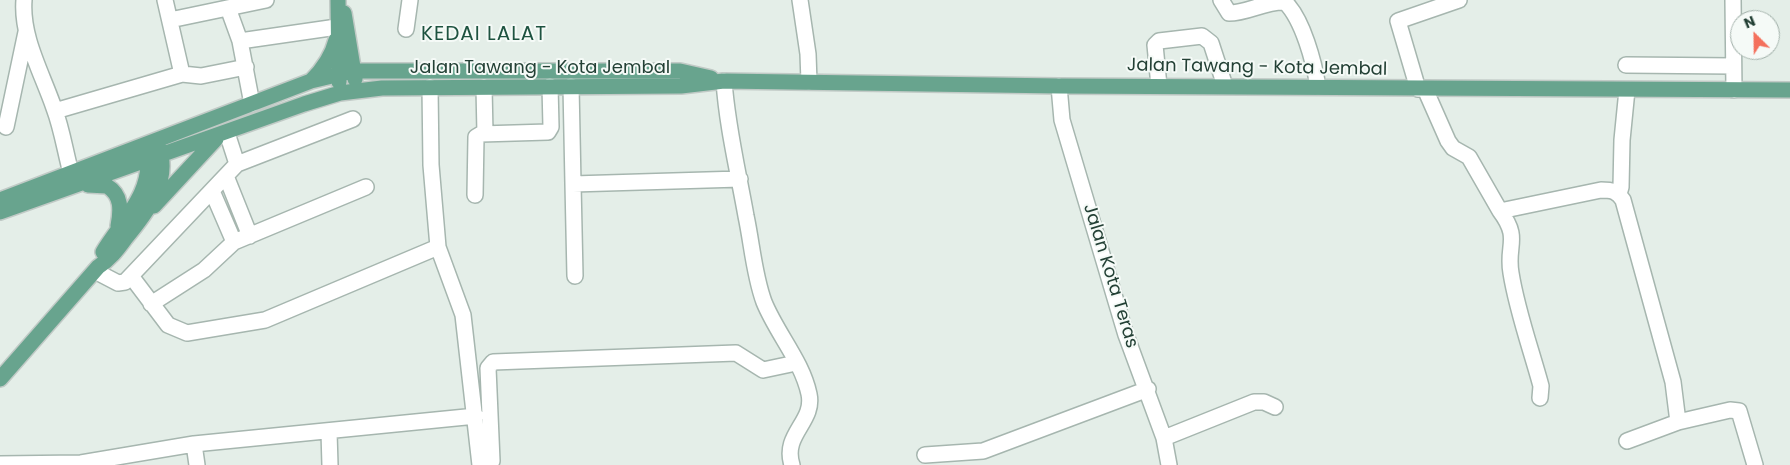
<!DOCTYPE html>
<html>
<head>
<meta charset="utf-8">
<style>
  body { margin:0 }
  #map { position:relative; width:1790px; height:465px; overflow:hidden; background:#e4eee8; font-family:Poppins,sans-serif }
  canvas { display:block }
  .north { position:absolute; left:1730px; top:10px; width:50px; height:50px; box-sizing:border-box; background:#f5faf7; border:1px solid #a1b0a9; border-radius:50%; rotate:337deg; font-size:14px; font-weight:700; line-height:20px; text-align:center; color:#234035 }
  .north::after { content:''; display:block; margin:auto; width:18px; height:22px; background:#f4705c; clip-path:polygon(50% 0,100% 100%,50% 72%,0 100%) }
</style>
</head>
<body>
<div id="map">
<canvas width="1790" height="465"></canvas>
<div class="north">N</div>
</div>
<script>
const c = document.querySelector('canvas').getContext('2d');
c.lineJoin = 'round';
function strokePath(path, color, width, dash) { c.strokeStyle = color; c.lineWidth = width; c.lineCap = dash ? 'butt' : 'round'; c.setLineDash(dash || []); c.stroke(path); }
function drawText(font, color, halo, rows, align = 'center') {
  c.font = font + ' Poppins,sans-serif'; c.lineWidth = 4; c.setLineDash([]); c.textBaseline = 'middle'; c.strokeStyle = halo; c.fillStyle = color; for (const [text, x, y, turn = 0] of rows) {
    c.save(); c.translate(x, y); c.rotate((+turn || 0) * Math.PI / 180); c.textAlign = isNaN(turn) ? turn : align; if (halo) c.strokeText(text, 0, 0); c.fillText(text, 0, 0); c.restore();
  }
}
const minor = new Path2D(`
  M24,0C21,37 42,73 54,108C62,129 65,151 71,173
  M800,0L808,54L809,82
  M1221,0L1229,13C1248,13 1265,1 1285,2C1303,20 1314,62 1318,87
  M1733,0L1734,90
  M228,8L240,41L337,27
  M170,20L266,0
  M406,29L410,0
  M240,41L252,104
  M1626,65L1733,66
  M182,74L201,76L246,67
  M724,81C727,126 738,171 746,216C752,244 754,275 764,302C777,334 802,361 809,394C815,422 782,434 792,465
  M571,86L573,184L740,179
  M1059,86L1062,120L1126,335L1164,438L1169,465
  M1159,86L1155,45L1159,41L1202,36L1211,43L1225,86
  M430,87L431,165L438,247L463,315L480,465
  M484,87L485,134
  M1418,89L1398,21L1459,0
  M1425,89L1448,141L1453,148L1469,157L1500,211L1601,190C1612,190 1617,191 1623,200L1673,382L1678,422L1627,441
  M55,111L182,74L165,0
  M6,127L26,32
  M227,133L237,164
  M226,176L250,236
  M573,184L575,276
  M212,191L234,242
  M1619,194L1621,187L1622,140L1627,90
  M475,195L476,137L481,134L548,132L551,127L550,86
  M1500,211C1521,239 1506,245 1511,273C1517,311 1531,349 1541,386L1540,398
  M95,271L118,283L125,282L237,164L353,119
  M131,276L168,325L187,333L265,320L438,247
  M151,304L204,270L234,242L366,187
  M1678,422L1730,410L1739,411L1755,465
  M329,432L330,465
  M1164,438L1254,402H1264L1275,407
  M194,444L197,465
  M925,455L983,451L1148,389
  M492,461L488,368L493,362L736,353L763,370L796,363
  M0,464L81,463L194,444L476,416`);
const major = new Path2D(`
  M338,0L339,82
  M344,13L355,79
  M311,81C322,70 332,56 336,40
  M88,185L107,186C122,195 121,210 118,226
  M0,200L311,81L353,71H680L711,78
  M154,206L216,139
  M0,212L304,104L340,93L382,88L681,86L724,81L1059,86L1790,90
  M103,252C120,223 156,190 146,153
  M0,379L98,267C110,259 117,250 125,239C146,214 171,182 159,148`);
const streetNames = [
  ["Jalan Tawang - Kota Jembal",540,68],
  ["Jalan Tawang - Kota Jembal",1257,68,1],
  ["Jalan Kota Teras",1110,276,73]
];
const quarterNames = [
  ["KEDAI LALAT",484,35]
];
strokePath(minor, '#a6b6af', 18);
strokePath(major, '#c1cac6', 18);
strokePath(minor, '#fff', 15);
strokePath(major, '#68a48e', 15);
drawText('18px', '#234035', '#f5faf7', streetNames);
c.letterSpacing = '1px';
drawText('20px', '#1e5340', '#f5faf7', quarterNames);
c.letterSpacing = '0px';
</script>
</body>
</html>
